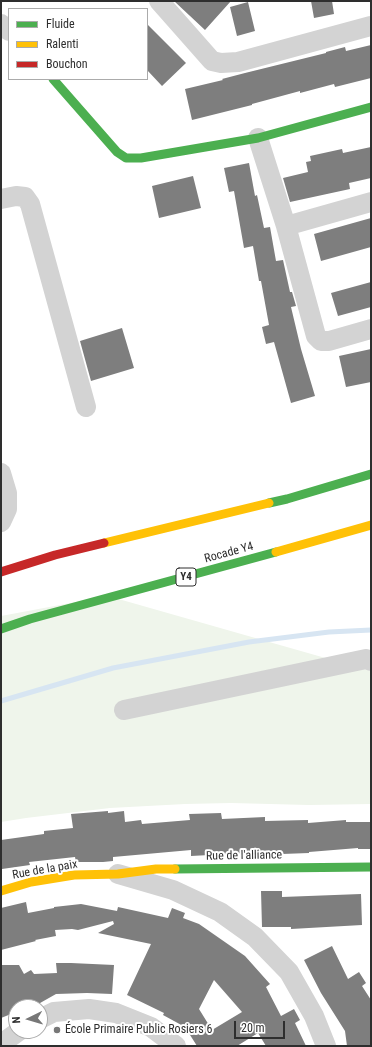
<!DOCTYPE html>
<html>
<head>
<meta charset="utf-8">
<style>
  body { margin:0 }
  #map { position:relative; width:372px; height:1047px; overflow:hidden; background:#fff; font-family:"Roboto Condensed",sans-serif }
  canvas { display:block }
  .frame { position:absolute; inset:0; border:2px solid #2e2e2e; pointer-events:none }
  .legend { position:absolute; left:8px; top:8px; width:140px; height:72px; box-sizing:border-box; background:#fff; border:1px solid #ababab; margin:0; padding:5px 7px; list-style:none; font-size:12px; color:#2e2e2e }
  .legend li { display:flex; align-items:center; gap:8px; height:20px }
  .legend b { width:20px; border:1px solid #ababab }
  .north { position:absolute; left:8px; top:999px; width:40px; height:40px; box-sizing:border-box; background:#fff; border:1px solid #ababab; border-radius:50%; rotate:265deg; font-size:11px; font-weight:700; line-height:16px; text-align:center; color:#2e2e2e }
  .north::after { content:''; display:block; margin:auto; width:14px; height:18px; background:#777; clip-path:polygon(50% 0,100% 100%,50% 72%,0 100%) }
  .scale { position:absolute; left:234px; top:1021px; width:51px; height:18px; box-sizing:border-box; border:2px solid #2e2e2e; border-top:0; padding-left:5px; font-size:12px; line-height:14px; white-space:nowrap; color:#2e2e2e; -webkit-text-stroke:3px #fff; paint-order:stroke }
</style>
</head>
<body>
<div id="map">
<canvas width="372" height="1047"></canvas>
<div class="frame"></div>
<ul class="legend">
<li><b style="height:5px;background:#4caf50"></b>Fluide</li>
<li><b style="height:5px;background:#ffc107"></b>Ralenti</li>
<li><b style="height:5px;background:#c62828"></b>Bouchon</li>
</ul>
<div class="north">N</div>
<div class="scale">20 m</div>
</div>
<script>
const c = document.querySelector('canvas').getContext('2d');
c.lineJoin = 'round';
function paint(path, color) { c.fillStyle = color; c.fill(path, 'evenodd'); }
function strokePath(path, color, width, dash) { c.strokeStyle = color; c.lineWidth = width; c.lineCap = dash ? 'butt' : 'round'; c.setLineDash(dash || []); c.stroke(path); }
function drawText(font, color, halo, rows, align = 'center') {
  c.font = font + ' "Roboto Condensed",sans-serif'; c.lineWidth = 4; c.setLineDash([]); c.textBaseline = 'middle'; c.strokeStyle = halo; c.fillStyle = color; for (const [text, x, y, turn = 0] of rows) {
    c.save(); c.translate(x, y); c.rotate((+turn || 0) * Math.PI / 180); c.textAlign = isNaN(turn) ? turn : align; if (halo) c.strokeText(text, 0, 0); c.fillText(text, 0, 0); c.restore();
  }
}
const green = new Path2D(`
  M108,596L371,671V804L309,805L231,803L185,804L110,808L26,818L1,822V616Z`);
const stream = new Path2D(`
  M1,701L113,668L249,642L329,632L371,630`);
const building = new Path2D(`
  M174,1H231L205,30Z
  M311,1H332L334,14L314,18Z
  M248,2L255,31L237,36L230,7Z
  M147,24L186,63L162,86L147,70Z
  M371,45V78L335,87L334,84L300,93V91L252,104V105L192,120L185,89L223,80L222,79L245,73L326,53V52L345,47L346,51Z
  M371,147V178L349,183L350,189L290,202L283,178L308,172L306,162L311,161L310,156L342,149L343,153Z
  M249,163L255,196L257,195L264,228L270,227L276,261L283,260L290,292H292L296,306L291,307L301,349L315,396L291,403L274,342L266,344L262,327L269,325L261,281H259L253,246L244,248L234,191L229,192L224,168Z
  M193,176L201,208L159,218L152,186Z
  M371,218V247L321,261L314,234Z
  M371,282V307L338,316L331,293Z
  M122,328L134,368L91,381L80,341Z
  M371,349V382L346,387L339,356Z
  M108,811V813L124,811L125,822L141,820L142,824L190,820L189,814L221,813L222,819L265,817V821L308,820V823L346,820V822H371V849H358V848L309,852V853L282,854V851L191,856V850L113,857V861L103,862H76L75,857L29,862L30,865L2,869L1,861V840L44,834V831L73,828L71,814Z
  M261,891H282V897L361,894L362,925L291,929V927H262Z
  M26,902L28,913L54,908V907L81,904L117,911L118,907L168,918L172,908L185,913L183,918L199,924L245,956L270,984L266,987L281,1016L294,1009L300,1020L295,1023L306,1046H266L258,1033L237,1046H197L185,1027L163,1015L164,1013L127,995L151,944L98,933L114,924L113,921L78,930L72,929L55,930L56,936L35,940L36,941L1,950V908ZM214,980L242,1012L212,1030L199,1009Z
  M332,946L348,979L359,972L366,983L362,986L371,1000V1046H347L345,1031L321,993L304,960Z
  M56,963H71L114,965L112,994L87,993L56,994L33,1007H16V1012L1,1018V965H19L24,974L31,970L34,974L57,973Z`);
const street = new Path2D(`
  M159,1L212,61L221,63L238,62L371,26
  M1,24L9,31
  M258,138L286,226L316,336L321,341H329L371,329
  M1,199L16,196L25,197L30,204L86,407
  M286,226L371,202
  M1,473L7,493V509L1,522
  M124,710L366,659L371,661
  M118,874L173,890L220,912L255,937L289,972L314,1016L326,1046
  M40,1019L54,1012L89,1009L116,1013L151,1027L176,1046
  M1,1044L19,1031`);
const fast = new Path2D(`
  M53,79L117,152L126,158H141L258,138L371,107
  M269,503L287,499L371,474
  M1,629L30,619L276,552
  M175,869L371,867`);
const slow = new Path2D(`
  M104,543L269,503
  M276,552L371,525
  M1,891L31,882L74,875L118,874L156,869H175`);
const jam = new Path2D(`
  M1,572L55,555L104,543`);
const markers = [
  [57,1030,4,"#777"]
];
const shields = [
  [186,577,20]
];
const shieldNames = [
  ["Y4",186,577]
];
const streetNames = [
  ["Rocade Y4",229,553,-15],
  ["Rue de l'alliance",244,856,-1],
  ["Rue de la paix",45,870,-10]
];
const poiNames = [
  ["École Primaire Public Rosiers 6",65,1030]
];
paint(green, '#eff5eb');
strokePath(stream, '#d7e5f2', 5);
paint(building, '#7e7e7e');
strokePath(street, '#d3d3d3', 20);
strokePath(fast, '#4caf50', 9);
strokePath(slow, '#ffc107', 9);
strokePath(jam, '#c62828', 9);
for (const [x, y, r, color] of markers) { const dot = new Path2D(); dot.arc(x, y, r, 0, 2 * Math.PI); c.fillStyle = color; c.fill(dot); strokePath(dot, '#fff', 1.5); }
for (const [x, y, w] of shields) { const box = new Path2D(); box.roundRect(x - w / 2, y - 9, w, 18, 3); c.fillStyle = '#fff'; c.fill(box); strokePath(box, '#2e2e2e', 1); }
drawText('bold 11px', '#2e2e2e', null, shieldNames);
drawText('12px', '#2e2e2e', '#fff', streetNames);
drawText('12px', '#2e2e2e', '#fff', poiNames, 'left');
</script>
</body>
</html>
